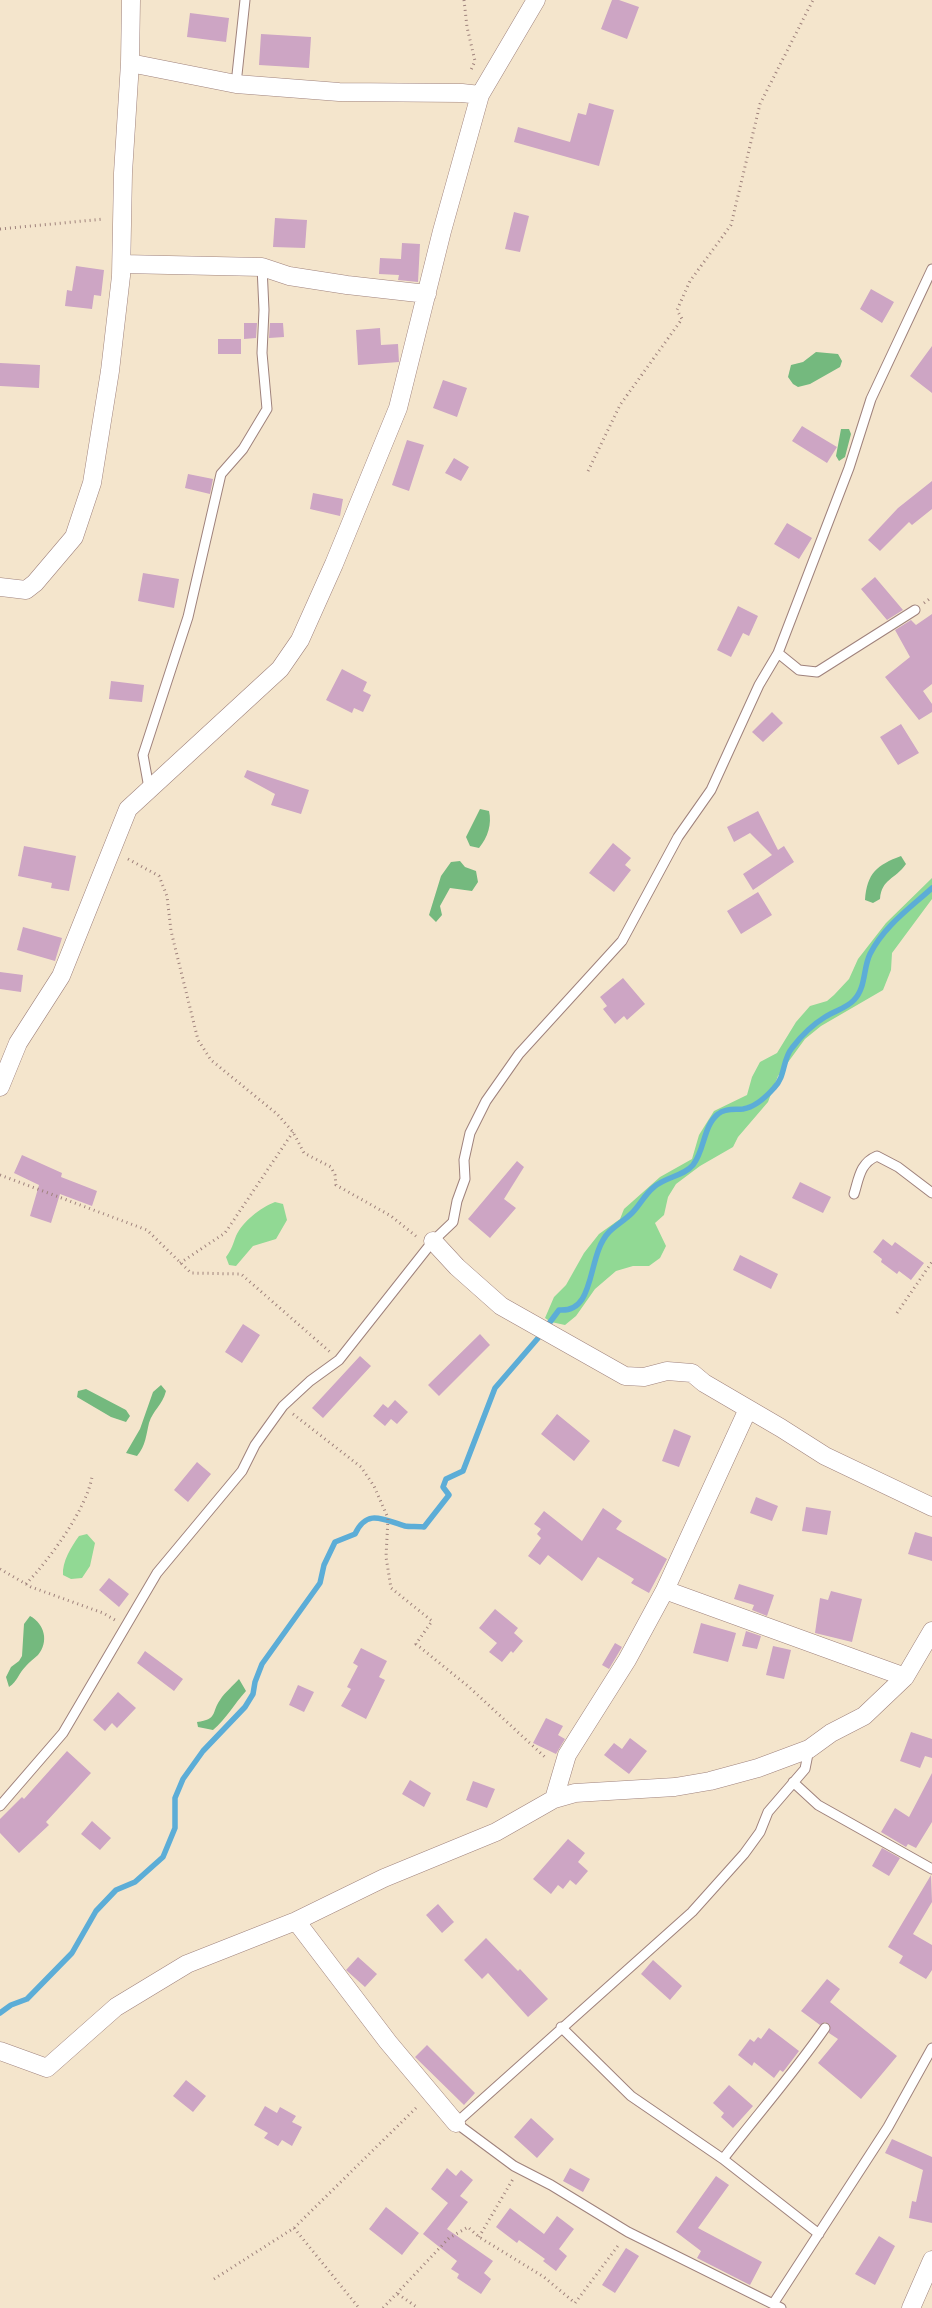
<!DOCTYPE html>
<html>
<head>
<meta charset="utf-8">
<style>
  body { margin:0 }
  canvas { display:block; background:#f4e5cc }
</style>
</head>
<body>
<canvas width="932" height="2308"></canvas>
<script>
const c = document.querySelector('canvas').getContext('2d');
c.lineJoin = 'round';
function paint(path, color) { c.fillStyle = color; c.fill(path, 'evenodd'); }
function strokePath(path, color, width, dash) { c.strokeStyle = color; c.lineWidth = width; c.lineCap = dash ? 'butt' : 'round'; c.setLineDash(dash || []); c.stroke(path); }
const green = new Path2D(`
  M932,878V899L892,953L891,970L883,990L821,1026L805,1039L778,1076L768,1102L738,1137L733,1147L700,1166L676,1184L668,1197L664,1215L655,1223L666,1246L660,1258L649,1266H633L616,1271L595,1289L576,1316L565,1325L551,1322L545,1318L554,1297L566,1285L584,1253L599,1234L620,1219L624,1209L660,1177L692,1159L699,1135L714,1111L747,1095L752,1077L760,1062L777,1053L796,1022L810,1006L827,1001L834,995L849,979L858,959L886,923Z
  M275,1202L283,1204L287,1220L276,1239L253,1246L236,1266L229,1265L226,1257C232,1249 233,1244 236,1236C243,1221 260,1208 275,1202Z
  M87,1534L95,1543L90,1566L82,1578L71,1579L63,1575C62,1562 71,1547 79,1536Z`);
const forest = new Path2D(`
  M816,352L838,354L842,361L840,367L810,384L798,387L793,384L788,377L791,365L803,362Z
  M841,429H849L851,434L845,457L839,461L836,456Z
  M480,809L489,811C492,824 488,837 479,848L470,846L466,837Z
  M901,856L906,864C895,880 882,878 880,899L873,903L865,900C867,873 877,865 901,856Z
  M460,861L465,867L476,871L478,882L472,891L450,888L440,906L442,915L436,922L429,915L441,876L451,862Z
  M161,1385L166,1391C162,1406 153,1410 149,1423C146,1435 146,1445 137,1456L126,1453L140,1429L153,1392Z
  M86,1389L126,1410L130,1416L126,1422L111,1417L77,1397L78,1391Z
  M30,1616C45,1624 49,1642 38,1655C34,1659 29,1662 26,1666C18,1674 18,1681 9,1687L6,1677L11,1667L19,1661L22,1656L24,1624Z
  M239,1679L246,1691C235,1703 226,1719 213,1730L198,1727L197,1722C218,1719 211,1713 220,1700C225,1692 233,1686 239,1679Z`);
const stream = new Path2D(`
  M0,2013L11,2005L27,1999L72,1953L96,1911L116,1890L135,1882L163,1857L175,1828V1798L183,1779L203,1751L245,1707L253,1694L255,1682L262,1664L320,1583L324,1565L335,1542L355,1534C367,1508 384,1520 405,1526C410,1527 418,1526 424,1527L449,1495L443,1487L446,1479L463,1471L495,1388L539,1337L559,1310C597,1313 586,1256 609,1232C616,1225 625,1220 632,1213C640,1205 645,1194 654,1187C665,1177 684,1176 693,1165C705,1150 703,1126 718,1114C725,1108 735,1110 743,1109C756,1107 766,1097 774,1088C786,1076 782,1060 792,1048C801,1036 812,1025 825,1017C834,1011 847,1008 854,1000C866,988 863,968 870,954C884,926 910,908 932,888`);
const building = new Path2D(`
  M612,0H619L639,7L627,39L601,29Z
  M190,13L229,18L226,42L187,37Z
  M261,34L311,37L309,68L259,65Z
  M589,103L614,110L599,166L514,142L518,127L570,142L578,113L586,115Z
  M514,212L529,216L520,252L505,249Z
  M275,218L307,220L305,248L273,247Z
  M402,243L420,244L418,282L398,280L399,275L379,274L380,258L401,259Z
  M76,266L104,270L101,296L94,295L92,309L65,306L67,290L72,291Z
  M871,289L894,302L882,323L860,309Z
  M244,323H257L256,338L244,339Z
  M270,323H283L284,337L269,338Z
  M380,328L381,345L398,344L399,362L358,365L356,330Z
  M218,339H241V354H218Z
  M932,346V393L910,376Z
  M0,363L40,365L39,388L0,386Z
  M443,380L467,388L457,417L433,408Z
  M802,426L837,447L827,463L792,441Z
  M407,440L424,445L409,491L392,485Z
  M454,458L469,467L461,481L445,473Z
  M188,474L213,479L210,494L185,488Z
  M932,481V509L912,525L909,522L880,551L868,540L898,508Z
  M313,493L343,499L340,516L310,509Z
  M787,523L812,538L799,559L774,544Z
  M143,573L179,579L174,608L138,601Z
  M875,577L903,610L887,620L861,589Z
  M738,606L758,616L749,636L743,633L731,657L717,650Z
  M932,614V684L923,691L932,704V712L919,720L885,677L910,657L895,630L911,620L916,625Z
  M342,669L367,682L363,691L371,695L363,712L354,708L352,713L326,700Z
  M111,681L144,685L142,702L109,699Z
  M772,712L783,723L763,742L752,732Z
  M901,724L919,753L898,765L880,737Z
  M247,770L309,790L301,814L271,805L275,794L244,777Z
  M758,811L778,850L784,846L794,862L753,890L743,874L772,855L750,833L734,842L727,827Z
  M613,843L631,858L625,865L631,870L614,892L589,873Z
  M24,846L76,856L69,891L51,888L52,883L18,876Z
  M758,892L772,915L741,934L727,911Z
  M23,927L62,938L55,961L17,950Z
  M0,972L23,975L21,992L0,989Z
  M623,978L645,1004L627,1020L624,1016L615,1024L603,1009L607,1006L600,997Z
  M22,1155L62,1173L61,1177L97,1191L92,1206L60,1194L51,1223L30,1216L39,1185L14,1173Z
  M517,1161L524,1167L504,1199L516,1208L490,1238L468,1219Z
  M800,1182L831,1197L823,1213L792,1198Z
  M883,1239L892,1246L895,1242L924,1263L911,1280L899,1271L897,1274L881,1262L882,1259L873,1252Z
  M740,1255L778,1274L771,1289L733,1270Z
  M243,1324L260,1335L242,1363L225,1352Z
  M480,1334L490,1345L439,1396L428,1385Z
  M360,1356L371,1366L323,1418L312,1408Z
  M395,1400L408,1412L397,1424L391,1419L385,1426L373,1416L383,1404L388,1408Z
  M557,1414L590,1441L574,1461L541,1434Z
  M674,1429L691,1436L679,1467L662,1461Z
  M197,1462L211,1474L188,1502L174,1490Z
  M756,1497L778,1506L772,1521L750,1513Z
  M806,1507L831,1511L827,1535L802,1531Z
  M603,1508L622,1521L616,1529L667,1559L649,1593L631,1583L634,1579L598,1557L582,1581L548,1555L540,1565L528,1556L541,1538L537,1534L541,1529L534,1524L544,1511L582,1541Z
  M915,1532L932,1537V1561L908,1554Z
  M109,1578L129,1594L119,1607L99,1590Z
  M739,1584L774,1595L767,1616L752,1610L754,1605L734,1599Z
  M831,1591L862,1599L852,1642L815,1633L820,1598L828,1600Z
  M495,1609L518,1628L514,1633L523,1641L513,1653L511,1651L502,1662L489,1652L497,1643L479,1628Z
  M701,1623L736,1633L728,1662L693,1653Z
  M746,1631L761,1636L757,1649L742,1646Z
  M615,1643L622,1647L609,1669L602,1665Z
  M773,1646L791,1650L784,1679L766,1675Z
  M361,1648L387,1661L379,1677L385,1680L366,1719L341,1706L351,1689L347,1687L358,1666L353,1663Z
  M145,1651L183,1679L174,1691L137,1663Z
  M298,1685L314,1692L304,1712L289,1705Z
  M118,1692L136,1708L117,1728L112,1723L105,1731L93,1720Z
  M546,1718L563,1726L558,1735L565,1739L556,1754L533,1743Z
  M911,1732L932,1739V1758L925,1756L920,1768L900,1761Z
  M630,1738L647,1751L629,1774L604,1755L614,1743L622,1749Z
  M67,1751L91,1773L46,1822L49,1825L19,1853L0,1833V1819L22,1797L24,1799Z
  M932,1773V1822L916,1848L908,1844L906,1847L881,1832L895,1808L909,1817Z
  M410,1780L431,1793L424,1807L402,1794Z
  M473,1781L495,1789L487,1808L466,1800Z
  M92,1821L111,1838L100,1850L81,1834Z
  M568,1839L585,1853L578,1862L588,1871L576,1885L570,1880L563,1889L558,1885L551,1894L533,1879Z
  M882,1848L900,1858L889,1876L872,1866Z
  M931,1875L932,1902L913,1934L932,1945V1970L926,1979L899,1963L903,1956L888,1947Z
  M438,1904L454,1922L442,1933L426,1915Z
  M486,1938L518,1971L520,1969L548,1999L528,2017L488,1973L482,1979L464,1960Z
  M358,1957L377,1974L365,1987L346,1970Z
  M653,1960L682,1986L670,2000L641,1974Z
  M827,1979L840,1989L830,2002L897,2056L861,2099L818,2063L838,2039L829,2033L830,2025L825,2022L820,2025L801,2011Z
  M769,2028L799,2051L783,2072L780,2070L774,2078L754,2062L752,2066L738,2055L750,2039L754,2042L758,2037L761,2039Z
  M427,2045L475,2093L464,2105L415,2057Z
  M186,2080L206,2096L193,2112L173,2096Z
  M729,2085L753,2106L733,2128L721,2117L724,2113L713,2103Z
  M265,2106L277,2113L280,2107L296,2116L292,2122L302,2127L292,2146L282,2140L278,2146L264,2138L268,2133L254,2125Z
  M531,2118L554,2139L537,2158L514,2137Z
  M892,2139L932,2157V2223L909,2218L912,2201L916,2202L923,2170L885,2153Z
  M447,2168L456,2176L461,2170L473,2180L460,2196L468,2202L447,2229L493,2261L484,2273L491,2279L481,2294L457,2278L459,2274L451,2269L457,2261L423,2234L448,2203L431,2189Z
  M570,2168L590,2179L583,2192L563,2181Z
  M716,2176L729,2185L698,2228L762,2262L750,2285L697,2258L701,2251L676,2232Z
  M386,2207L419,2233L402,2255L369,2229Z
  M510,2208L544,2234L557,2216L574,2229L559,2249L567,2256L556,2271L543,2261L545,2259L519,2240L517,2243L496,2227Z
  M879,2236L895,2246L875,2285L855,2274Z
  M626,2248L639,2256L615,2293L602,2285Z`);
const path = new Path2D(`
  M464,0L467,27L475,61L471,70
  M0,229L104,219
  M588,471L620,405L682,319L677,310L690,281L731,225L760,104L813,0
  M924,603L932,597
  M128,859L159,876L167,896L171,931L198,1040L211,1060L277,1114L293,1132L304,1153L331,1167L335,1175L336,1185L391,1216L417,1237
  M0,1175L147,1230L191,1273L241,1274L330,1352
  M180,1263L225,1233L293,1132
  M897,1313L932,1262
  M293,1414L361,1467L374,1486L388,1518L386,1557L391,1588L432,1621L416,1644L469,1687L547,1759
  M0,1569L31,1587L103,1613L115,1620
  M26,1584C49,1560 86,1510 92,1477
  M294,2228L359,2308
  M479,2237L513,2179
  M214,2279L294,2228L418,2106
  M398,2294L418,2308
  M383,2308L449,2238L468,2227L479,2237L544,2277L575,2303L620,2243`);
const service = new Path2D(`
  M236,84L245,0
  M778,653L799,670L817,672L915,610
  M149,788L143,755L188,617L221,474L243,449L267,409L262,353L264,310L262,267
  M854,1194C859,1178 860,1163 877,1156L898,1167L932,1193
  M793,1782L818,1805L932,1869
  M0,1806L63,1733L157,1573L242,1471L255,1445L283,1406L310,1381L339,1360L433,1241L453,1222L457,1201L465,1179L464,1160L470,1133L486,1101L519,1054L622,941L678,837L711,790L759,685L778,653L849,468L871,399L932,269
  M561,2027L631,2096L723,2159L819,2234
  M723,2159C757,2115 793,2074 825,2028
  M773,2304L888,2127L932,2048
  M781,2308L628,2232L551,2185L514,2166L456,2123L692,1912L744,1854L760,1832L768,1812L805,1769L809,1749`);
const minor = new Path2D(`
  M130,63L236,84L339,92L462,93L480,95
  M122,264L262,267L289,276L347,285L427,294
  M0,587L26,590L35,583L74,537L92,483L110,371L121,276L123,173L130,63L131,0
  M0,1087L18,1043L61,976L128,809L280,669L300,640L334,564L398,408L442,231L480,95L536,0
  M433,1241L457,1267L501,1306L625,1376L644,1377L667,1371L692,1373L704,1383L781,1428L825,1456L932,1507
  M665,1590L905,1677
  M554,1799L575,1793L675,1787L710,1781L758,1768L809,1749L831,1733L864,1716L905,1677L932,1631
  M296,1921L388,2042L456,2123
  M0,2051L47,2068L116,2007L187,1964L296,1921L384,1878L496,1832L554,1799L567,1755L627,1660L665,1590L748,1409
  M911,2308L932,2260`);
paint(green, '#91d994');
paint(forest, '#74b97e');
strokePath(stream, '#5cadd7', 5.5);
paint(building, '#cda5c4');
strokePath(service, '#9f827c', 11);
strokePath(minor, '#9f827c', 19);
strokePath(path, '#9f827c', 3, [1, 4]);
strokePath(service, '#fff', 9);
strokePath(minor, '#fff', 18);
</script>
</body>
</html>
